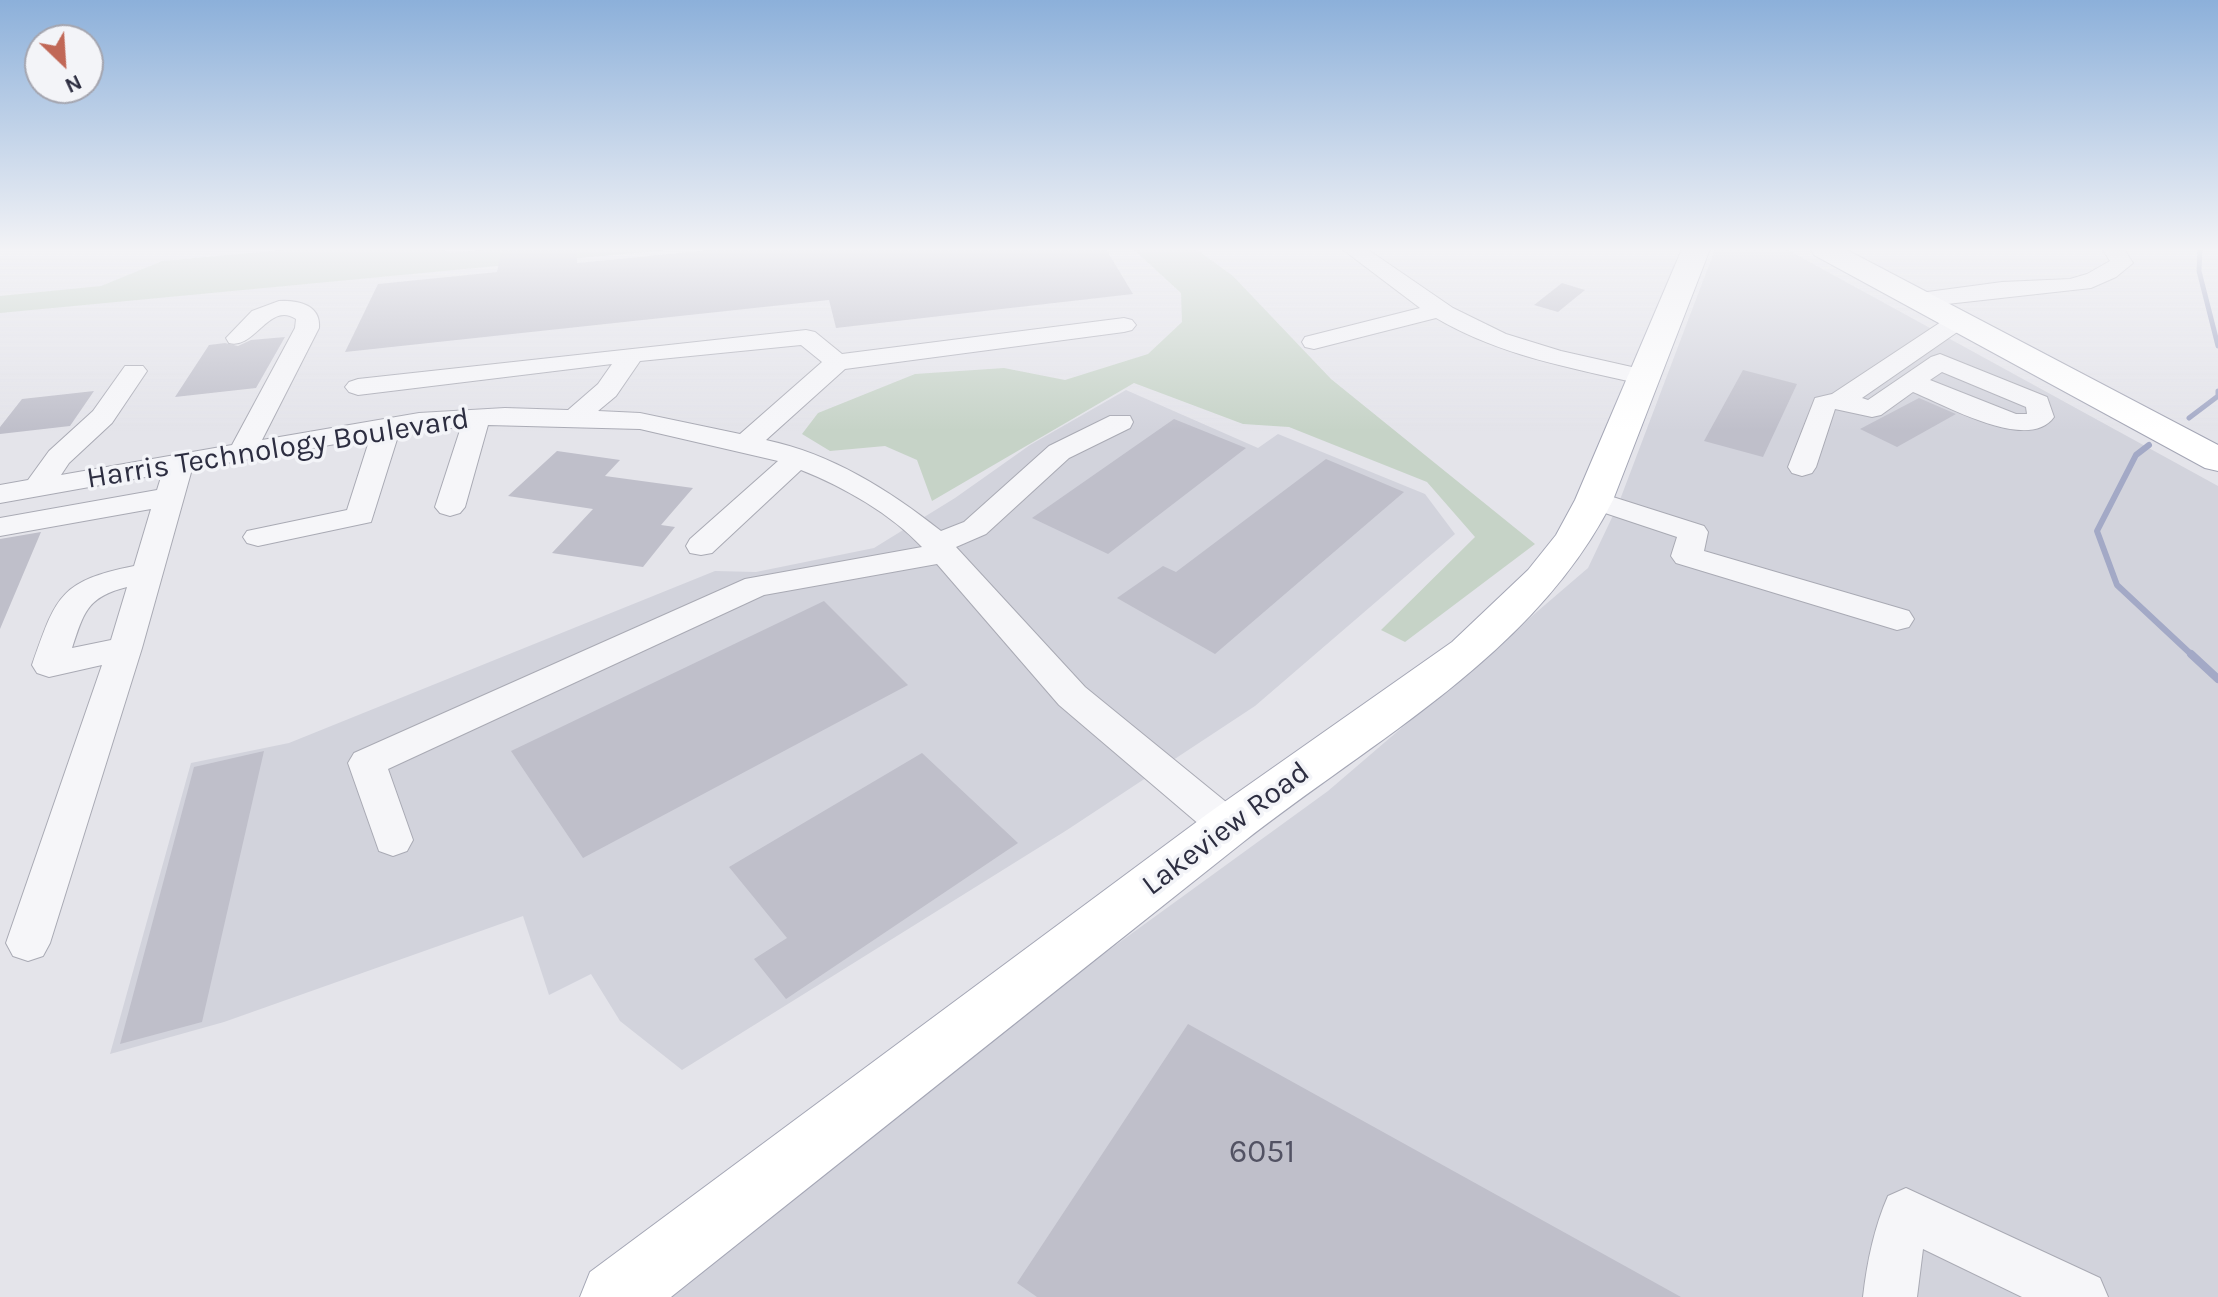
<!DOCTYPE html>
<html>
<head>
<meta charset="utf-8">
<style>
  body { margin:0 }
  #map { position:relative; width:2218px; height:1297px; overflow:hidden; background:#e4e4ea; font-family:Karla,sans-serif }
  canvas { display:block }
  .north { position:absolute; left:24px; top:24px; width:80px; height:80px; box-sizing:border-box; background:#f3f4f8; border:2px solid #a4a5af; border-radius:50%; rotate:155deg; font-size:22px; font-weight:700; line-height:32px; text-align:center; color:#2d2e41 }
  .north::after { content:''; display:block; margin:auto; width:28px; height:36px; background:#c16857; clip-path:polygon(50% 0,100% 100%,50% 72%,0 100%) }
</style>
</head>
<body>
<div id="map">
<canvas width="2218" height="1297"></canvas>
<div class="north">N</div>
</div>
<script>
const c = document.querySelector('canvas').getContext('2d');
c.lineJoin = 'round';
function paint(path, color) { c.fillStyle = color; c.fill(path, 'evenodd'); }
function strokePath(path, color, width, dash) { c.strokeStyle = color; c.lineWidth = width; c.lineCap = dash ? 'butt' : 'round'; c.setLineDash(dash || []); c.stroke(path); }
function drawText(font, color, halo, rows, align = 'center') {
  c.font = font + ' Karla,sans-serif'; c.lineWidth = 7; c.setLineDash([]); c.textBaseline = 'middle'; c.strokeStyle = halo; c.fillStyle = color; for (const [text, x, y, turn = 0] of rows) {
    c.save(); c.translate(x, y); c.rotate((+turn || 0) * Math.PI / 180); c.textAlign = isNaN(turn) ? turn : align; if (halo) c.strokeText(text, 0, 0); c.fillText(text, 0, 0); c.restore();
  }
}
const built = new Path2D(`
  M1715,249H1786L2218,486V1297H671L686,1285L668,1270L1328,791L1588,568L1618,505Z
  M1126,390L1258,448L1278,434L1425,494L1455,534L1255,706L1067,830L682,1070L620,1021L591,974L549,995L523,916L224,1022L110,1054L191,763L289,743L715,571L756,572L874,548L955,498L1030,445Z`);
const green = new Path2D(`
  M293,249H443L448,253L494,249H677L0,313V296L101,286L162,261Z
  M1133,249H1196L1233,276L1331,379L1535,544L1405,642L1381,630L1475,537L1427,482L1289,427L1243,424L1134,383L932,501L917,460L885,446L830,451L802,434L818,413L915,374L1004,368L1065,380L1148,354L1182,322L1181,293Z`);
const streamFar2 = new Path2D(`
  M2200,249L2199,271L2218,346
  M2189,418L2218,396V391`);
const streamFar1 = new Path2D(`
  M2149,445L2136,455L2097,531L2117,585L2193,656`);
const stream = new Path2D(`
  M2191,654L2218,679`);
const building = new Path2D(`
  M502,249H577V263L720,249H1106L1133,294L836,328L829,300L345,352L378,284L497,272Z
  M1562,283L1585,290L1558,312L1534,305Z
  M285,337L256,388L175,397L209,345L225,343L238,346L251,340Z
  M1743,370L1797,384L1763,457L1704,441Z
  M94,391L70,426L0,434V427L22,399Z
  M1919,398L1956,414L1897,447L1860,429Z
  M1174,419L1246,448L1108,554L1032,518Z
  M557,451L620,460L605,476L693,488L661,525L675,527L643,567L552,553L593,509L508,496Z
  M1326,459L1404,492L1215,654L1117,598L1163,566L1176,572Z
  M41,532L0,629V539Z
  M824,601L908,685L583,858L511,751Z
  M264,751L202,1022L120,1044L194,767Z
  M922,753L1018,843L786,999L754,959L787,938L729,867Z
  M1188,1024L1681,1297H1037L1017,1283Z`);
const minor = new Path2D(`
  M1342,249H1367L1453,308L1506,334L1561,351L1654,372L1658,377L1654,382L1645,385C1573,368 1500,356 1436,318L1314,349L1305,347L1302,342L1305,337L1420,308Z
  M2102,249H2124L2133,263L2116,277L2091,288L1920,307L1912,305L1908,300L1912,295L1920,293L2002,282L2070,279L2087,274L2110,261Z
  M279,301C299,300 321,305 319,328L262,440L419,413L505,408L568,410L598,384L612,364L358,395L349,392L345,387L349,382L358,379L806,330L815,332L842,354L1124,318L1132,320L1136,325L1132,330L1124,332L845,369L766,440C832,454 889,490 941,531L964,522L1049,446L1110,416H1130L1133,422L1130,428L1069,458L986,534L956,547L1085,687L1242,815L1248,826L1242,837L1228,841L1214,837L1059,705L937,564L764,595L388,769L413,840L407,851L393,856L379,851L348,763L354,753L745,579L922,547C891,514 844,487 801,470L712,553L701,555L690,553L686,546L690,539L778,461L640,429L488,425L465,507L460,513L450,516L440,513L435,507L461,427L399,433L371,522L258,546L247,543L243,537L247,531L347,510L370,438L192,469L142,648L50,943L43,956L28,961L13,956L6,943L102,665L49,677L37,673L32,665C56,597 59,581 134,566L151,509L0,536V518L157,490L162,474L0,503V485L28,480L49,451L93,411L125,366H143L147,371L112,423L69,463L61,475L232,445L295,328L296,319C269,301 255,350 229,343L226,338L252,311ZM801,345L822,362L740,434L640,413L598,411L616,396L640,361ZM127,587L111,640L72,648C84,612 87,597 127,587Z
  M1958,314L1966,316L1970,321L1966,326L1862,398L1868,400L1931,357L1940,354L2047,397L2054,417C2029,453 1945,405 1913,392L1881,415L1872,417L1835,409L1816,467L1812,473L1802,476L1792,473L1788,467L1815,398L1832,394L1950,316ZM1942,372L2026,407L2027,414H2016L1930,380Z
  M1594,491L1704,526L1708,532L1704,551L1909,611L1914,619L1909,627L1897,630L1676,563L1671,556L1677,537L1584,506L1579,500L1584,494Z
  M1906,1188L2100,1278L2108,1297H2022L1923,1249L1917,1297H1863C1867,1262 1874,1228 1888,1196Z`);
const major = new Path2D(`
  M1682,249H1710L1613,500C1535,655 1374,739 1242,843C1051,994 861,1146 671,1297H580L590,1272L1210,812L1452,642L1528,570L1556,535L1575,500Z
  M1810,249H1845L2218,445V471L2205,468L1814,255Z`);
const streetNames = [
  ["Harris Technology Boulevard",278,449,-9],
  ["Lakeview Road",1226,829,-37]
];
const nearNumbernames = [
  ["6051",1262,1153]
];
paint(built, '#d2d3dc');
paint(green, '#c6d3c7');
strokePath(streamFar2, '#a3a9c6', 5);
strokePath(streamFar1, '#a3a9c6', 6);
strokePath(stream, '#a3a9c6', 8);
paint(building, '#bfbfca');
strokePath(minor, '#a9aab4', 2);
strokePath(major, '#a4a6b5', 2);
paint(minor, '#f6f6f9');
paint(major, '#fff');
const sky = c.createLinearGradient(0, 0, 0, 431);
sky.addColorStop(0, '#8cb0da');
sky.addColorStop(0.58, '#f3f3f6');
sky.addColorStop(1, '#f3f3f600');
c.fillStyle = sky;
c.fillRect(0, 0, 2218, 431);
drawText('30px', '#2d2e41', '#f3f4f8', streetNames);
drawText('32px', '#525263', null, nearNumbernames);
</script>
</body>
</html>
